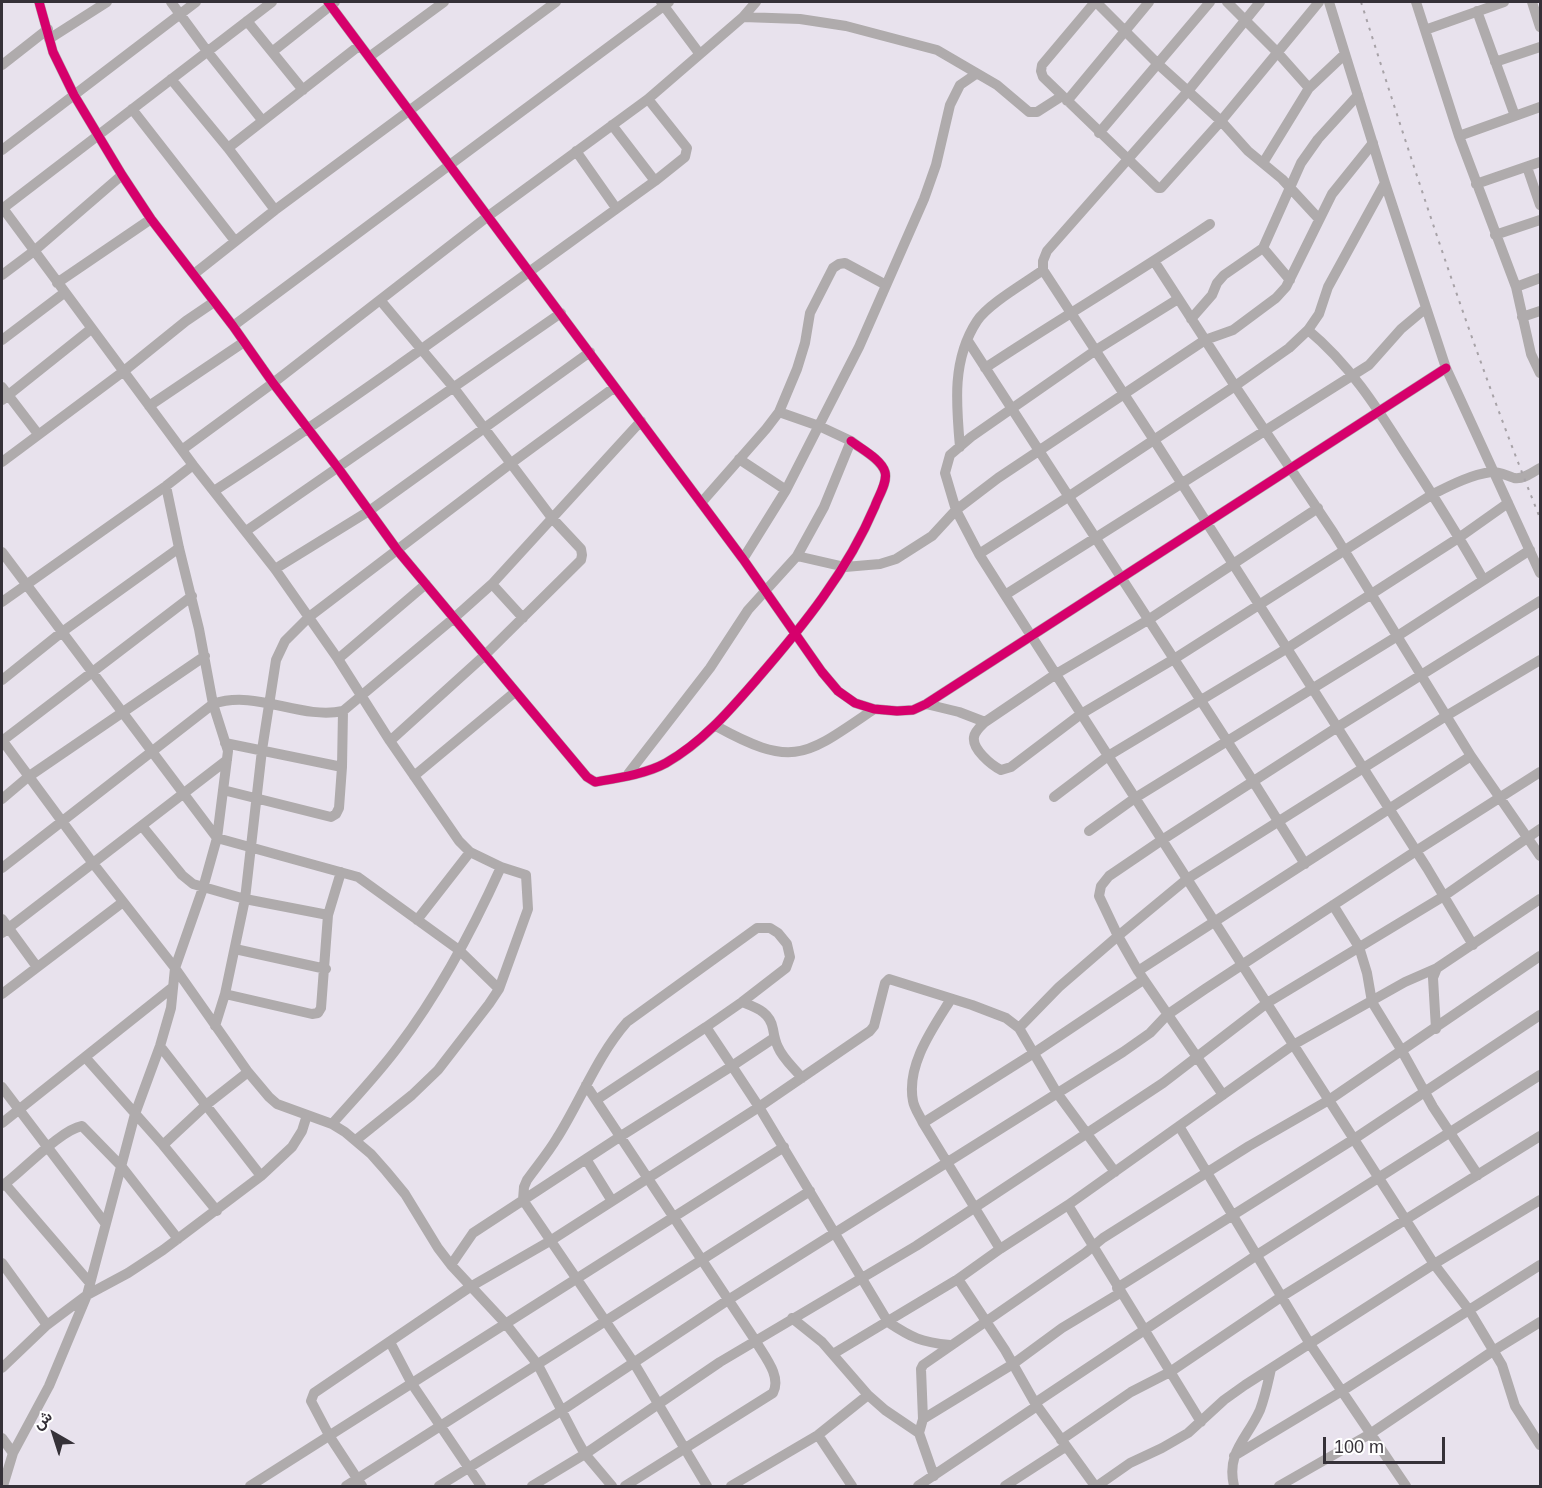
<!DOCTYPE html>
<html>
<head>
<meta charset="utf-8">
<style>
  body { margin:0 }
  #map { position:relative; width:1542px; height:1488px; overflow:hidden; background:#e8e2ed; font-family:Helvetica,Vazirmatn,sans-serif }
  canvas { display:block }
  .frame { position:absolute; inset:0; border:3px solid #353138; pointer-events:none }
  .north { position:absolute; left:24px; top:1404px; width:60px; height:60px; -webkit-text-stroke:4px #fff; paint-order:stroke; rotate:321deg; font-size:16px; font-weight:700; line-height:24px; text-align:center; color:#353138 }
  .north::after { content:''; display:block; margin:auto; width:21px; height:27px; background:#353138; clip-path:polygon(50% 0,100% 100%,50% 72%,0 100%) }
  .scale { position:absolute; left:1323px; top:1437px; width:122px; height:27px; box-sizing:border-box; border:3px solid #353138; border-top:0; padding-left:8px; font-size:18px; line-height:21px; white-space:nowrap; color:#353138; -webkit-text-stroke:4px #fff; paint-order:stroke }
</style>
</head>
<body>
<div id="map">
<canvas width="1542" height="1488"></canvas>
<div class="frame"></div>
<div class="north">ش</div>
<div class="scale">100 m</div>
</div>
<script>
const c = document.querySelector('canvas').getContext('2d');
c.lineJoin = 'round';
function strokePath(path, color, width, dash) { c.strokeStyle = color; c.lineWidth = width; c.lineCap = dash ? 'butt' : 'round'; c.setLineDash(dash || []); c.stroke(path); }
const minor = new Path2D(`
  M39,2L53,52L74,95L122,175L151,219L233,326L273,383L338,468L398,551L587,777L595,782C618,778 646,774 666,763C703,742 730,710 757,679C803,626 847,572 875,506C878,497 888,482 885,472C881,459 861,449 851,441
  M171,2L207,51L262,120
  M328,2L743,559L822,672L838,691L855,703L874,709L897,711L913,710L926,704L1446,368
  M661,2L699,53
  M1095,2L1042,65L1041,71L1043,77L1158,188H1161L1221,121L1319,2
  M1096,2L1159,65L1221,121L1248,151L1282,179L1319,219
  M1227,2L1277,52L1309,88
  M1260,2L1188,91L1047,251L1043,261V270L1154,440L1427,868L1473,945
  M1329,2L1385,183L1446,368L1540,573
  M1416,2L1459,136L1516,287L1531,354L1540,373
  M1532,2L1540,27
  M1477,11L1515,116
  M743,17L800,19L846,26L937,50L997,85L1029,112H1037L1062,96
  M247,21L303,90
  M1425,30L1504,2
  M49,39L107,2
  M272,52L335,2
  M369,57L444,2
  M1495,62L1540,47
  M2,65L48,29
  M171,79L228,148L275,210
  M648,99L687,148L685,157L655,181
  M1067,101L1149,2
  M132,109L235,241
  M1099,133L1210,2
  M1459,136L1540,107
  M228,148L360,45
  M2,150L196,2
  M576,151L616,208
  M1263,163L1309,88L1345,54
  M1527,167L1540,205
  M1476,184L1540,162
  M2,207L193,465L275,569L338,659L390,741L459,841L470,852L501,867C473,929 439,993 398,1047C378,1074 354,1099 332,1124
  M2,209L272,2
  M1495,235L1540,220
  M1263,248L1290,280
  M1154,261L1235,386L1333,532L1471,756L1540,856
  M194,274L275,210L556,2
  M2,275L34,251L122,175
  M57,283L151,219
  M1516,287L1540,278
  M1178,299L1096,350L971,437L950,455L945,473L956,510L979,554L1005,595L1434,1264L1540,1200
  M380,300L454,388L552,518L581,549L582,555L581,560L485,655L390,741
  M1522,317L1540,311
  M1191,319L1212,295L1217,283L1224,275L1263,248L1301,163L1318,139L1358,95
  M233,326L669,2
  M1308,330C1348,363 1376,406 1403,449C1431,492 1458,535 1483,579
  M2,340L64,293
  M968,341L1253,781L1305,864
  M985,368C1059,319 1136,274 1210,224
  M2,387L38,434
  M2,400L91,329
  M149,406L244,342
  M779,412L797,369L805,343L810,313L833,268L839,264L845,263L886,285
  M960,447C956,403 952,359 977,321C988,304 1025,283 1043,270
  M183,449L273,383L487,217L648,99L743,17L756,2
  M739,459L786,490
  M2,462L124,371L186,321L214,302
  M214,491C365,393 509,286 655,181L612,125
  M1318,508L1148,620L1056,674L985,722C981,726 975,731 974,737C972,749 991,765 1001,770L1011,767L1081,714L1174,659L1433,494C1451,485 1470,475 1491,472C1500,471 1506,476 1514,478C1523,480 1533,472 1540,468
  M246,531L561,313
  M2,552L217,838L358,877L459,950L499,989
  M979,554L1068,497L1235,386L1289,348L1308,330L1319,314L1328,287L1385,183
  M797,556L845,567L880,564L896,559L932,536L956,510L998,478L1205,340L1233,330L1276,298L1286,287L1332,194L1373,143
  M743,559L786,490L859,347L924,199L936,165L950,105L960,85L976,74
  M275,569L369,511L590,352
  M492,584L523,618
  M1005,595L1369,365L1401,329L1426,308
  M2,602L166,486L193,465
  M338,659L426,584
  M2,680L62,632L179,548
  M926,704L959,712L985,722
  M716,726C794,769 805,756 874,709
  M2,740L92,862L175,968L248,1072L269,1097L277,1104L332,1124L345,1132L371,1154L386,1171L405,1194L438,1248L451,1265L506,1324L538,1365L577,1440L585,1454L612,1486
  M2,741L192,596
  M225,743L342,767L343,711
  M628,774L710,668L748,610L797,556L824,507L851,441L819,426L779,412L766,429L701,503
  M414,776L515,692
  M223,790L331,817L336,814L339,808L342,767
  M1054,797L1108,756L1286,649L1460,537L1508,503
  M2,799L28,777L205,656
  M142,826L182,875L193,884L245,899L328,915
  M1089,831L1135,798L1396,637L1530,550
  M2,868L213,704C256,689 300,720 343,711L454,618L492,584L641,421
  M1333,905L1359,947L1367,973L1372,1002L1402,1051L1433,1107L1478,1175
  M2,919L37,967
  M417,920L470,852
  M2,933L227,760
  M235,949L326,969
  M1138,971L1471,756
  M2,994L123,902
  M225,994L312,1014L318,1013L321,1008L328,915L341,872
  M951,999C933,1028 906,1065 913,1101C914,1108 920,1116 923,1123L1000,1249
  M742,1002C757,1008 770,1012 773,1029C774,1035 775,1041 778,1047C783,1059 794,1068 802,1078
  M215,1026L225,994L245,899L262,750L276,660L285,641L309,617L510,464L615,387
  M706,1027L742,1002L786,968L790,957L787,944L778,933L770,928H757L627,1022C597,1056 581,1100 557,1138C548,1153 537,1166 527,1180L524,1187L523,1200L634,1363L707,1486
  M1019,1028L1059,987L1118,936L1187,879L1446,716L1540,660
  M1436,1029L1433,978L1437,968
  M160,1046L261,1176
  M85,1057L163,1145L217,1211
  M586,1085L755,1340C764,1356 782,1376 773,1393L625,1486
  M2,1087L105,1223
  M1223,1095L1138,971L1118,936L1099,896L1101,886L1109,876L1162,840L1336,728L1540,601
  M596,1100L706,1027L732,1066L774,1038
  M2,1123L173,987
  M923,1123L1034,1053L1143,980
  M1179,1126L1310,1344L1406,1486
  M356,1140L412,1095L438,1070L489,1004L499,989L528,909L526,875L501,867
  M163,1145L206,1105L248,1072
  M586,1159L612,1201
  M5,1184L90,1283
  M2,1186C22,1172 60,1130 82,1126L122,1167L178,1239
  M1068,1205L1201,1422
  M2,1263L47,1325
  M451,1265L473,1233L621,1136L732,1066L759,1107L888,1322C912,1338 921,1342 950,1345
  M958,1279L1005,1350L1035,1403L1095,1486
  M1117,1288L1354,1139L1540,1015
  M792,1318L822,1342L868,1395L885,1410L919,1433L934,1476
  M390,1342L412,1384L481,1486
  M833,1354L958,1279L1000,1249L1068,1205L1293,1045L1405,982L1437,968L1540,899
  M2,1368L47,1325L87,1295L128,1273L163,1250L261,1176L292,1147L302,1131L307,1115
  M1035,1403L1257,1255L1540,1075
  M923,1419L1013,1364L1062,1328L1120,1293
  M919,1433L923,1419L921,1369L923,1365L1085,1253L1103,1238L1249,1146L1329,1100L1540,956
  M818,1435L852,1486
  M2,1438L13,1453
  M1061,1440L1131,1392L1170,1372L1281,1297L1540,1136
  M1234,1456L1342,1391L1469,1310L1502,1365L1515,1406L1540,1445
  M3,1486L13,1453L49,1386L87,1295L135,1114L160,1046L171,1008L175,968L203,888L217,838L228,751L213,704L199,629L179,548L166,486
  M250,1486L784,1147
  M346,1486L810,1191
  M362,1486L330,1437L311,1401L314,1393L470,1287L550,1241L759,1107L870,1031L874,1026L885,983L889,979L972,1005L1006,1018L1019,1028L1057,1093L1115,1172
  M439,1486L561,1411L728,1300L1123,1052L1150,1033L1167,1015L1205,989L1416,851L1540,772
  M532,1486L585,1454L720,1362L916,1246L974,1208L1163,1083L1267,1003L1444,896L1540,829
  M731,1486L818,1435L868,1395
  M918,1486L1037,1406
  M1005,1486L1065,1447
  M1097,1486L1130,1463L1162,1448L1188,1433L1224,1400L1245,1385L1434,1264L1469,1310L1540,1265
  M1234,1486C1226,1452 1247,1439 1260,1410C1265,1397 1268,1382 1271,1369
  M1279,1486L1370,1434L1493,1351L1540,1322`);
const rail = new Path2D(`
  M1361,2C1416,175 1472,349 1540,518`);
const cycleway = new Path2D(`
  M39,2L53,52L74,95L122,175L151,219L233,326L273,383L338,468L398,551L587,777L595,782C618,778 646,774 666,763C703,742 730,710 757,679C803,626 847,572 875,506C878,497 888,482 885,472C881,459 861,449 851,441
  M328,2L743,559L822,672L838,691L855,703L874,709L897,711L913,710L926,704L1446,368`);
strokePath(minor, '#afabac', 10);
strokePath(rail, '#a7a2a7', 2, [3, 6]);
strokePath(cycleway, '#d6006c', 9);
</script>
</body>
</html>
